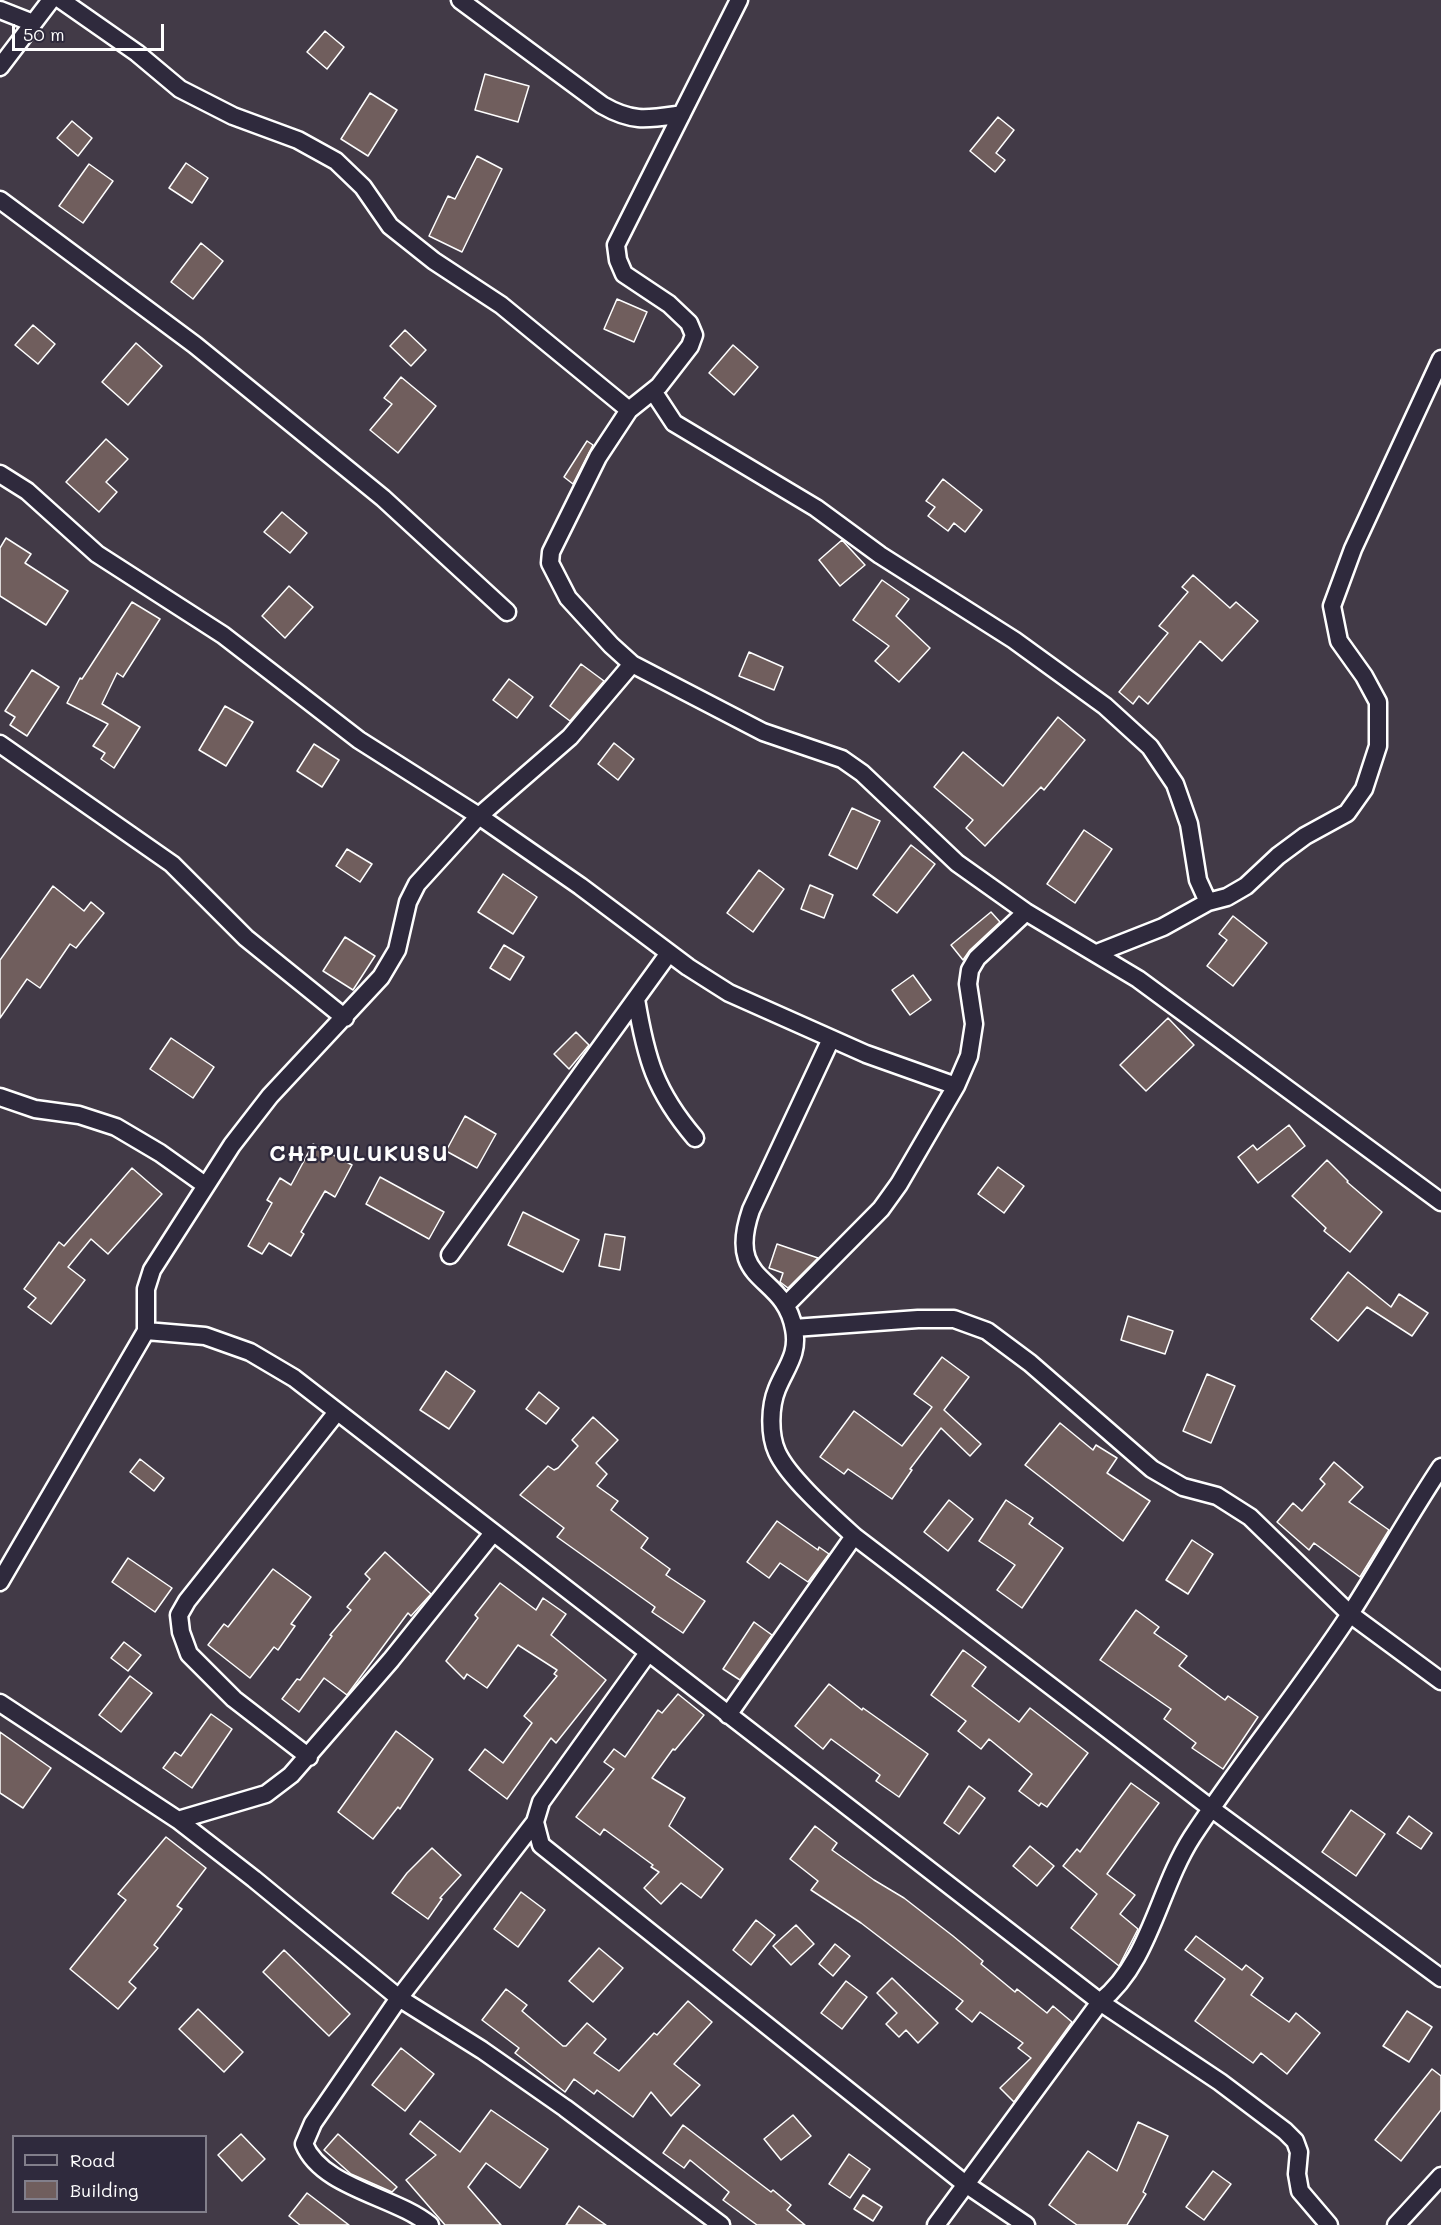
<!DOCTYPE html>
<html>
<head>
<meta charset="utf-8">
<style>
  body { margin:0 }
  #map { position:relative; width:1441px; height:2225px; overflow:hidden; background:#423a47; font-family:Mali,sans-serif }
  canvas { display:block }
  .legend { position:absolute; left:12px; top:2135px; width:195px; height:78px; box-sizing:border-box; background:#2f2a3d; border:2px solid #827f8b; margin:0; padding:8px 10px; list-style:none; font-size:18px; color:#fff }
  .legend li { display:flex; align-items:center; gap:12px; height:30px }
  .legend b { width:30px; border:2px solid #827f8b }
  .scale { position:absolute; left:12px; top:24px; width:152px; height:27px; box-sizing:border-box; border:3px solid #fff; border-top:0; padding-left:8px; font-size:18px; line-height:21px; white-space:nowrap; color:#fff; -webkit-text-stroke:4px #2f2a3d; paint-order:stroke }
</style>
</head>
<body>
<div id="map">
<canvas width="1441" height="2225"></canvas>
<ul class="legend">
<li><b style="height:8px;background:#2f2a3d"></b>Road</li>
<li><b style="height:16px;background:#705e5d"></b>Building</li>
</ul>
<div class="scale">50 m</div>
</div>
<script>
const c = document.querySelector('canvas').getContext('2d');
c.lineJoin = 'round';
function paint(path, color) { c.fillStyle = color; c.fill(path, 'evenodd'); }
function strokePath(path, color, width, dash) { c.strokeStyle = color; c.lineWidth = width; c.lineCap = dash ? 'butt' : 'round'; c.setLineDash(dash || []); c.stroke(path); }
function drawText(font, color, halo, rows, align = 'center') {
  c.font = font + ' Mali,sans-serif'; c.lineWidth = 4.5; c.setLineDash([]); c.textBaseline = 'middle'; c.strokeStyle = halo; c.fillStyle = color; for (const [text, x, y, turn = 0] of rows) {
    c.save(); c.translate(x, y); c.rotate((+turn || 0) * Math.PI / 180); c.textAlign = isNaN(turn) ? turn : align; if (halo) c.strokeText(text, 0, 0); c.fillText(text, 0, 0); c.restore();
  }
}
const building = new Path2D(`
  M325,31L344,47L327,69L307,52Z
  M485,74L529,86L518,122L475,110Z
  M370,93L397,110L368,156L341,139Z
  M998,117L1014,130L996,153L1005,160L995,172L970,151Z
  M72,121L92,138L78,156L57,138Z
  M477,156L502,169L462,252L429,236L448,196L455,199Z
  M186,163L208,178L192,203L169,188Z
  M89,164L113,181L83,223L59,206Z
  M201,243L223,261L193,299L171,282Z
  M617,299L647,312L634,342L604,329Z
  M33,325L55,344L38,364L15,345Z
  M405,330L426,350L411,366L390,346Z
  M136,343L162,366L128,405L102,382Z
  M733,345L758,367L734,395L709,373Z
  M401,377L436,406L398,453L370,430L392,404L384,398Z
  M106,439L128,459L106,482L117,492L99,512L66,482Z
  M587,441L593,445L573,484L564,477Z
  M943,479L982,510L965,532L954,523L948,531L928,516L935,507L926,501Z
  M282,512L307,533L290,553L264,532Z
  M6,538L31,554L25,563L68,591L46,625L0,596V548Z
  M842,540L865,565L840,586L819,560Z
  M1193,575L1230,608L1236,602L1258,621L1222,661L1200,641L1148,704L1139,696L1133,704L1119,692L1168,633L1159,626L1188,592L1182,587Z
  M882,580L909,599L896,616L930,648L899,682L875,661L889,646L853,620Z
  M289,586L313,607L285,638L262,616Z
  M132,602L160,619L123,677L117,673L102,704L140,727L114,768L101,759L105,753L93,746L108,724L67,703L80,678L82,679Z
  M749,652L783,667L774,690L739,676Z
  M581,664L604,681L570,721L550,706Z
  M32,670L59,687L27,736L10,725L15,717L5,711Z
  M509,679L533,697L517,718L493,700Z
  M225,706L253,722L226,766L199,750Z
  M1058,717L1085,740L1044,790L1041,787L985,846L966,828L973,820L934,787L963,752L1003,786Z
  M614,743L634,759L618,780L598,764Z
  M314,744L339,760L322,787L297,771Z
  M852,808L880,821L857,869L829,855Z
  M1084,830L1112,849L1075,903L1047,884Z
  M911,845L935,864L897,913L873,895Z
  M347,849L372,864L360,882L336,866Z
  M759,870L784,889L753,932L727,913Z
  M503,874L537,897L513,934L478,912Z
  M810,885L833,895L824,918L801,909Z
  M53,886L84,911L91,902L104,913L76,948L70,944L40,988L27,979L0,1018V960Z
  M991,912L1000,922L970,950L963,960L951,945Z
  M1233,916L1267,943L1233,986L1207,966L1227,940L1219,934Z
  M345,937L375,956L353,990L323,971Z
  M504,945L524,957L510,980L490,968Z
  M913,975L931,1000L910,1015L892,990Z
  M1168,1018L1194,1045L1146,1091L1120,1065Z
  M576,1032L589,1045L569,1069L554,1054Z
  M171,1038L214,1067L193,1098L150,1069Z
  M465,1116L496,1134L477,1168L446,1151Z
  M1289,1125L1305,1146L1258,1183L1238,1157L1253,1145L1257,1150Z
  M313,1144L352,1165L335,1197L325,1191L301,1232L304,1234L291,1256L269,1243L262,1254L248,1246L272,1203L267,1200L280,1178L291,1185Z
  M1327,1160L1348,1181L1347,1182L1382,1212L1350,1252L1324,1231L1326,1228L1292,1196Z
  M998,1167L1024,1186L1004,1213L978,1194Z
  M132,1168L162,1194L108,1254L91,1239L68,1267L85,1280L51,1324L28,1307L36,1298L24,1289L59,1242L64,1246Z
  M380,1177L444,1212L429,1239L366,1204Z
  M523,1212L579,1240L563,1272L508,1245Z
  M605,1234L625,1237L620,1270L599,1266Z
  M777,1244L818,1258L788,1288L780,1282L783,1273L769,1268Z
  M1348,1272L1391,1307L1399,1294L1428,1313L1412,1336L1367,1307L1338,1341L1311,1319Z
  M1128,1316L1173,1331L1165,1354L1121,1340Z
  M942,1357L969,1377L944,1410L981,1444L970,1456L941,1428L910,1469L912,1470L892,1499L848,1469L844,1474L820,1457L854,1411L902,1446L932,1407L914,1394Z
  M446,1371L475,1391L449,1429L420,1410Z
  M1207,1374L1235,1386L1211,1443L1183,1431Z
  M539,1392L559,1408L546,1424L526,1409Z
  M593,1417L618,1440L596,1463L607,1474L597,1486L618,1501L611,1510L648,1538L641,1548L670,1569L666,1575L705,1601L683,1633L652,1612L655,1607L557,1537L564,1528L520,1495L548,1466L554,1470L558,1468L578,1446L572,1440Z
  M1060,1423L1093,1450L1096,1445L1117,1458L1107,1473L1150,1501L1123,1541L1025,1465Z
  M140,1459L164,1478L154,1491L130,1472Z
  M1334,1462L1363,1487L1349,1502L1389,1530L1360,1577L1314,1543L1309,1550L1277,1522L1293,1503L1302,1511L1325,1484L1320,1479Z
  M949,1500L973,1519L948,1551L924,1532Z
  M1006,1500L1033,1518L1029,1524L1063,1548L1022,1608L997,1590L1015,1565L979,1541Z
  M777,1521L818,1550L819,1547L829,1554L808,1582L780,1563L769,1578L747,1562Z
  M1192,1540L1213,1554L1188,1594L1166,1580Z
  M385,1552L431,1594L411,1616L408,1613L347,1695L324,1678L299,1712L282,1699L297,1679L300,1680L332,1636L330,1635L351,1610L347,1607L370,1579L365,1574Z
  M128,1558L172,1588L155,1612L112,1582Z
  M273,1569L311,1597L291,1624L295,1626L278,1650L274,1647L250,1678L208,1645L224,1624L228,1627Z
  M500,1583L536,1610L543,1598L566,1614L551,1635L606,1680L556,1743L551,1738L507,1799L469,1770L485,1749L503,1763L532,1723L524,1716L557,1676L554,1674L557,1670L518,1645L487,1688L467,1674L464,1679L446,1661L478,1618L475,1615Z
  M1136,1610L1159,1627L1154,1633L1187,1656L1179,1666L1225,1700L1228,1696L1258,1717L1223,1769L1192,1748L1196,1743L1164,1719L1171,1709L1100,1660Z
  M754,1622L772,1635L740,1680L723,1669Z
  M124,1642L141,1655L128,1671L111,1658Z
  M963,1650L986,1667L972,1686L1019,1722L1030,1708L1088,1753L1047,1807L1041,1803L1039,1806L1019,1791L1032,1774L989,1739L981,1749L958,1731L966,1721L931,1695Z
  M130,1676L152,1693L121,1732L99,1715Z
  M829,1684L862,1710L863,1708L928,1754L899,1797L876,1781L880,1775L831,1739L823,1749L795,1726Z
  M678,1694L704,1715L675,1750L673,1749L652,1778L685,1798L669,1826L723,1869L701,1898L681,1883L661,1904L644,1888L659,1872L651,1867L653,1865L604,1829L600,1835L576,1817L614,1769L604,1762L614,1749L625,1757L658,1710L662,1713Z
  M211,1714L232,1729L192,1788L163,1768L175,1752L181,1756Z
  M396,1731L433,1759L400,1809L398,1807L373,1839L338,1812Z
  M0,1732L51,1768L23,1808L0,1793Z
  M1131,1783L1159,1803L1107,1874L1135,1895L1120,1914L1138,1929L1119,1966L1071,1928L1097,1894L1063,1866L1077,1849L1080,1852Z
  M969,1786L985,1798L959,1834L944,1823Z
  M1351,1810L1385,1834L1356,1876L1322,1852Z
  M1409,1816L1432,1833L1421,1849L1397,1833Z
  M815,1826L837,1843L832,1850L874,1880L904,1898L953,1936L983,1961L981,1964L1015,1992L1017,1989L1047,2013L1053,2006L1072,2022L1014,2102L1000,2088L1031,2058L1018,2048L1023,2043L980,2012L972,2022L956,2009L963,2001L861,1923L811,1890L818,1881L790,1859Z
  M166,1837L206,1868L177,1906L182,1909L154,1945L158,1948L129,1982L136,1988L118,2009L70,1969L126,1900L118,1894Z
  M1030,1846L1054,1866L1037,1886L1013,1866Z
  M432,1848L461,1875L440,1898L442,1899L428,1919L392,1893L407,1873Z
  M521,1892L545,1910L518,1947L494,1929Z
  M756,1920L775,1935L751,1965L733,1950Z
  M796,1925L814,1944L791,1965L773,1946Z
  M1196,1936L1242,1970L1246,1965L1263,1978L1251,1995L1289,2022L1296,2013L1320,2033L1287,2074L1261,2053L1253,2063L1195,2021L1225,1979L1185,1950Z
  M835,1944L850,1956L833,1976L819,1964Z
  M599,1948L623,1968L593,2002L569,1981Z
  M284,1950L350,2014L329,2036L263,1972Z
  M892,1978L938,2023L918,2043L906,2030L899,2037L886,2024L897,2013L877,1993Z
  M846,1981L867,1997L842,2029L821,2013Z
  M506,1989L527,2005L522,2011L563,2046H566L587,2023L606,2039L594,2053L619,2071L654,2033L657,2035L688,2001L712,2022L674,2064L700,2085L671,2116L651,2092L633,2117L597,2090L594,2094L574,2079L565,2092L515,2053L519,2048L482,2020Z
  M198,2009L243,2052L224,2072L179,2029Z
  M1407,2011L1432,2027L1409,2062L1383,2046Z
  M401,2048L434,2074L405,2111L372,2085Z
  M1432,2069L1441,2076V2110L1401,2161L1375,2140Z
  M491,2110L548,2149L520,2188L486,2163L468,2187L501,2225H445L406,2180L436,2155L410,2134L420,2121L460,2152Z
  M793,2115L811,2136L781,2160L764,2139Z
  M1138,2122L1168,2136L1143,2192L1146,2194L1127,2225H1077L1049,2205L1088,2151L1117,2171Z
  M683,2125L771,2192L773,2190L791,2205L787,2210L805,2225H757L723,2200L729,2192L690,2160L684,2168L663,2153Z
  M241,2134L265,2159L242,2181L218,2155Z
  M338,2134L397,2187L392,2192L351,2174L324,2150Z
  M849,2154L870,2169L850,2198L829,2184Z
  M1213,2171L1231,2184L1204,2220L1186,2207Z
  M307,2193L349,2225H300L289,2216Z
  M863,2195L882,2207L873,2221L854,2209Z
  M579,2206L606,2225H566Z`);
const minor = new Path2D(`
  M61,0L137,53L180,89L233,116L298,140L336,161L363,187L390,226L434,261L501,305L629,410
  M460,0L602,105C633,123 648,119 682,114
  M739,0L616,245L618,260L624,274L669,304L689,323L694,335L690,346L659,386L629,410L598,457L551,552L550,563L568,598L611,645L632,664L763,732L842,759L862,773L957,863L1026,912L1138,979L1441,1202
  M0,10L33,23
  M0,67L51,0
  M0,200L195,345L383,498L507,612
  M653,391L674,423L816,508L880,555L1014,640L1105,706L1150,747L1175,784L1189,824L1198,880L1208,902
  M0,474L27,491L97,554L223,635L359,740L479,816L580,886L688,967L729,993L866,1054L956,1086
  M0,744L172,864L246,938L345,1018
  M1097,953L1163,927L1208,902L1227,897L1246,886L1278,856L1305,836L1347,813L1364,789L1378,746V702L1364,676L1339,641L1332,606L1353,549L1441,359
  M636,999C646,1059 655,1091 695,1138
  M0,1097L35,1109L79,1115L116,1127L160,1153L205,1185
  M450,1255L669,953
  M786,1305L881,1209L899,1184L956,1086L969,1056L974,1024L968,984L970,970L977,958L1026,912
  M794,1328L918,1319H954L987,1331L1030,1363L1152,1469L1183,1487L1217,1496L1250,1517L1350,1614L1441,1681
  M146,1331V1289L152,1270L232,1145L270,1096L381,977L397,950L408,902L417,884L479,816L570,737L632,664
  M854,1536L1212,1809L1441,1978
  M0,1582L146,1331L205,1336L250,1352L294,1378L1100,2002L936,2225
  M648,1653L541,1802L535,1822L541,1845L964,2183L1026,2225
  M0,1703L178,1820L254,1879L399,1998L482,2050L565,2108L721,2225
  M728,1715L854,1536C832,1516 788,1477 777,1452C769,1434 770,1406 777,1389C786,1367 799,1354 794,1329C784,1272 725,1286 751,1210L831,1039
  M309,1757L234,1699L189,1654L181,1632L179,1615L187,1601L337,1412
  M178,1820L266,1794L291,1775L391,1660L493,1533
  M430,2225C395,2196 322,2188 304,2144L313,2123L399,1998L535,1822
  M1329,2225L1300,2191L1297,2174L1299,2152L1295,2141L1285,2131L1220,2082L1100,2002C1150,1962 1158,1890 1192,1837C1242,1761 1300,1690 1350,1614C1381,1566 1409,1515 1441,1467
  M1396,2225L1441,2176`);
const districtNames = [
  ["CHIPULUKUSU",359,1154]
];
paint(building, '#705e5d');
strokePath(building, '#fff', 1.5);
strokePath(minor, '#fff', 21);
strokePath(minor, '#2f2a3d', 16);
c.letterSpacing = '1.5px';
drawText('bold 22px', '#fff', '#2f2a3d', districtNames);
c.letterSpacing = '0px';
</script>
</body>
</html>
